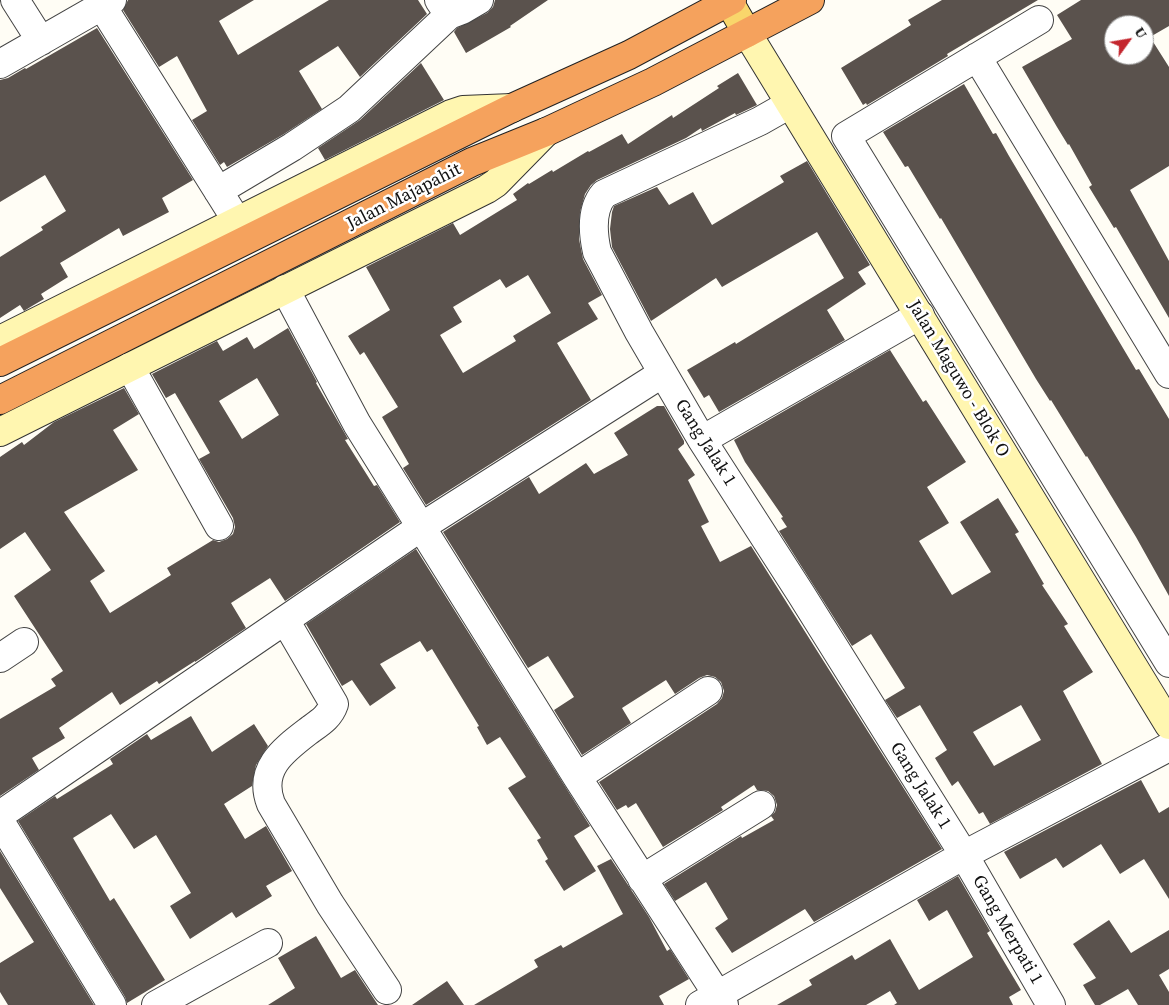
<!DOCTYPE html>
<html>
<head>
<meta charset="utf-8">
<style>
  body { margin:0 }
  #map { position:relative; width:1169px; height:1005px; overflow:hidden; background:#fffdf5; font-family:"Source Serif 4",serif }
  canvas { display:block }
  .north { position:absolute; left:1104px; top:15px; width:50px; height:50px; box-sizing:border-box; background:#fff; border:1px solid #a0a0a0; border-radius:50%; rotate:58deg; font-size:14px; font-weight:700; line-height:20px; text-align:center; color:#111 }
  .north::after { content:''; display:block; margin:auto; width:18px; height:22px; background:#c4262e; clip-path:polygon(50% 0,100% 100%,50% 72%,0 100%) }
</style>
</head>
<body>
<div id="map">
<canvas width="1169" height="1005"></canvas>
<div class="north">U</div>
</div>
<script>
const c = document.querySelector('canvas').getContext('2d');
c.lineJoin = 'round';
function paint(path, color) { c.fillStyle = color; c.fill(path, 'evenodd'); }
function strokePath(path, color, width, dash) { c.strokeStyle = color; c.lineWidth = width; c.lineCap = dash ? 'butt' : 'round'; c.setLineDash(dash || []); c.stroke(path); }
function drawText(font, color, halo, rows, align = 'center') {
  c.font = font + ' "Source Serif 4",serif'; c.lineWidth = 5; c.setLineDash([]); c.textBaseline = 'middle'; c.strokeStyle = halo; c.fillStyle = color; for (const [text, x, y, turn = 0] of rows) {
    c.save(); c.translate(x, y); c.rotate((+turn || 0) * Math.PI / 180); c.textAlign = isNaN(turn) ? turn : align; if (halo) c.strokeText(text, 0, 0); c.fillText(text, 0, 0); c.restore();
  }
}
const building = new Path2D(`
  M128,0H254L219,21L238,55L329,0H418L427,14L360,77L338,46L299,71L322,109L284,134L227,167L224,162L220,165L192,120L207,111L177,56L159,67L123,10Z
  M495,0H548L510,26L511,27L466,53L454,32L457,28L487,13L493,7Z
  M942,0H1038L947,54L948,56L867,105L866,103L863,105L841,68L911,25L908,20Z
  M1081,0H1169V26L1150,37L1169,67V166L1130,190L1169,261V318L1116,227L1114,228L1089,187L1092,185L1069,144L1068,145L1057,127L1022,67L1072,39L1057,15ZM1114,25H1144V55H1114Z
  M97,28L193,180L162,198L169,212L123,236L119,228L60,263L68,277L41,294L44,299L32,306L24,311L20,305L0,318V257L43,230L41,227L66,211L45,175L0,202V80L8,78L25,68L26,69Z
  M421,63L444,100L325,160L318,148L360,120Z
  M738,73L757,105L736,115L735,113L702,131L701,128L686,138L597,180L591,185L585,194L580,212L579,239L583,259L602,295L588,303L598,319L557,343L591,400L426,505L403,468L409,464L382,417L398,407L364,352L360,355L348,336L390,310L366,267L453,223L460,235L517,200L513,194L528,183L529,184L552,170L553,172L588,151L589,152L622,134L628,144L672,115L673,118L719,88L717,86ZM528,275L551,313L513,336L516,341L463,373L440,335L462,322L453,307L500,279L506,288Z
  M964,84L993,134L996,133L1009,156L1136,370L1139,369L1169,419V596L1136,537L1087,456L1086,457L1051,400L1050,401L1036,379L941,218L940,219L908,166L905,167L883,132Z
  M807,161L870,265L858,272L866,284L827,310L845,340L719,412L709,395L704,398L687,370L735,342L736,344L844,278L817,232L722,287L716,278L651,321L612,247L610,229L612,212L614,206L657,187L669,205L693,192L712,225L784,182L780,176Z
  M288,328L317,382L316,383L348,439L345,440L374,486L377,485L400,522L285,601L270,578L231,603L246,628L195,662V661L159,684L157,681L120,705L112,692L59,728L65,738L32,758L39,770L0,796V719L56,686L51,679L63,671L14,596L51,570L25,532L0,549V457L22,442L24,445L54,422L124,388L139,414L113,430L138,470L64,512L105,571L90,581L110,613L171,575L167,568L213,540L219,542L227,539L233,534L235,527L233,518L199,459L210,453L175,393L166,398L152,374L217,341L223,351L247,337L254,349ZM257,378L279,415L242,439L219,401Z
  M890,350L923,402L926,400L966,462L927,487L949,523L919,541L952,595L991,572L960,522L998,498L1019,532L1015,534L1044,584L1042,585L1068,624L1064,626L1093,672L1063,691L1102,764L990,824L983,812L979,814L958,781L952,786L935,758L947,750L920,705L897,718L885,700L905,688L871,634L852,646L779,531L787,527L781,518L783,517L745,462L734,440ZM1021,705L1041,740L994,766L973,732Z
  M657,406H664L684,441V444L678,449L695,475L688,480L709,522L701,526L720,562L751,546L942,849L814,922L805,909L732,953L715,928L728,919L706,882L675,901L664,884L741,836L742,838L774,820L771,816L775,812L777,805L774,796L768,791L757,790L754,785L721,807L723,810L663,847L636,803L628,808L626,805L617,810L599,782L717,704L722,698L724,691L721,682L715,677L707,675L699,678L675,694L666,680L622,708L631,723L582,755L554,710L574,697L548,656L528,668L443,532L529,477L539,494L586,463L594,474L628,455L614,433Z
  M416,549L590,826L574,836L596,871L564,891L545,861L548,859L537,840L541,838L508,788L526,777L500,737L487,745L477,727L479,726L432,649L427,652L420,641L380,664L396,688L370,706L352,680L342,686L306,624Z
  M191,716L212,752L254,724L268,746L256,765L252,786L224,804L245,839L266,826L292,871L266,886L272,896L236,918L232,912L190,939L170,906L191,893L156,835L134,849L111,814L73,838L110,901L114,898L165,980L127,1003L125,997L18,821L55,796L57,799L113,764L110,759L147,734L151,740Z
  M1141,780L1159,813L1169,807V899L1144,859L1120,874L1101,844L1063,868L1056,858L1020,879L1004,852Z
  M0,851L94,1005H8L0,992V963L34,942L0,888Z
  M611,859L649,917L667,951L670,949L689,979L659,996L664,1005H474L538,967L534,960L561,945L563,948L623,914L597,866Z
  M958,876L990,931L987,933L1021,990L1009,997L1013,1005H894L897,1003L890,991L866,1005H777L812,985L809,980L852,955L855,960L890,939L919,990L973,957L947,910L929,921L917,900Z
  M1109,920L1131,953L1169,930V969L1159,975L1169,992V1005H1138L1128,989L1100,1005H1095L1083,985L1096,978L1073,944Z
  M316,936L341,978L355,970L378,1005H268L295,988L278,958Z
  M447,981L464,1005H412Z`);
const street = new Path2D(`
  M15,0L41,41
  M439,0L449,15L462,10L479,0
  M102,6L237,221
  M1039,20L846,136L1169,663
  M977,57L1169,374
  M0,64L112,0
  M790,104L760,121L604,194C591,209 593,234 597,252L639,332L702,440L801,594L964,855L1051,1005
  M218,191L292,147L349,109L449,15
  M285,289L357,424L577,777L724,1005
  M130,367L219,526
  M702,440L920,315
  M285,620L334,704C330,716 321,722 311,729C285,749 257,768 271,804L330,904L387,990
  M0,658L24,642
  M577,777L708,691
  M0,815L421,527L663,373
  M0,821L112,1005
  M642,879L761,805
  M156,1005L268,943
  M700,1005L964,855L1169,747`);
const secondary = new Path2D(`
  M747,33L1169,725
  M0,340L451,114L463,110L512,108
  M0,432L487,189L496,183L546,132`);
const primary = new Path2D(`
  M728,0L747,33`);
const highway = new Path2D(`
  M0,362L512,108L629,55L732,0
  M0,400L472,162L546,132L653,82L810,0`);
const streetNames = [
  ["Jalan Majapahit",404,197,-27],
  ["Jalan Maguwo - Blok O",958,379,59],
  ["Gang Jalak 1",705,443,58],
  ["Gang Jalak 1",920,786,58],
  ["Gang Merpati 1",1007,930,60]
];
paint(building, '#5a524d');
strokePath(street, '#444', 30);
strokePath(secondary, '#333', 30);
strokePath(primary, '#222', 30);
strokePath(highway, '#222', 30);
strokePath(street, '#fff', 28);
strokePath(secondary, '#fff6b0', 28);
strokePath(primary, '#f9d66b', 28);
strokePath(highway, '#f5a25d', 28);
drawText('18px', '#111', '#fff', streetNames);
</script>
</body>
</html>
